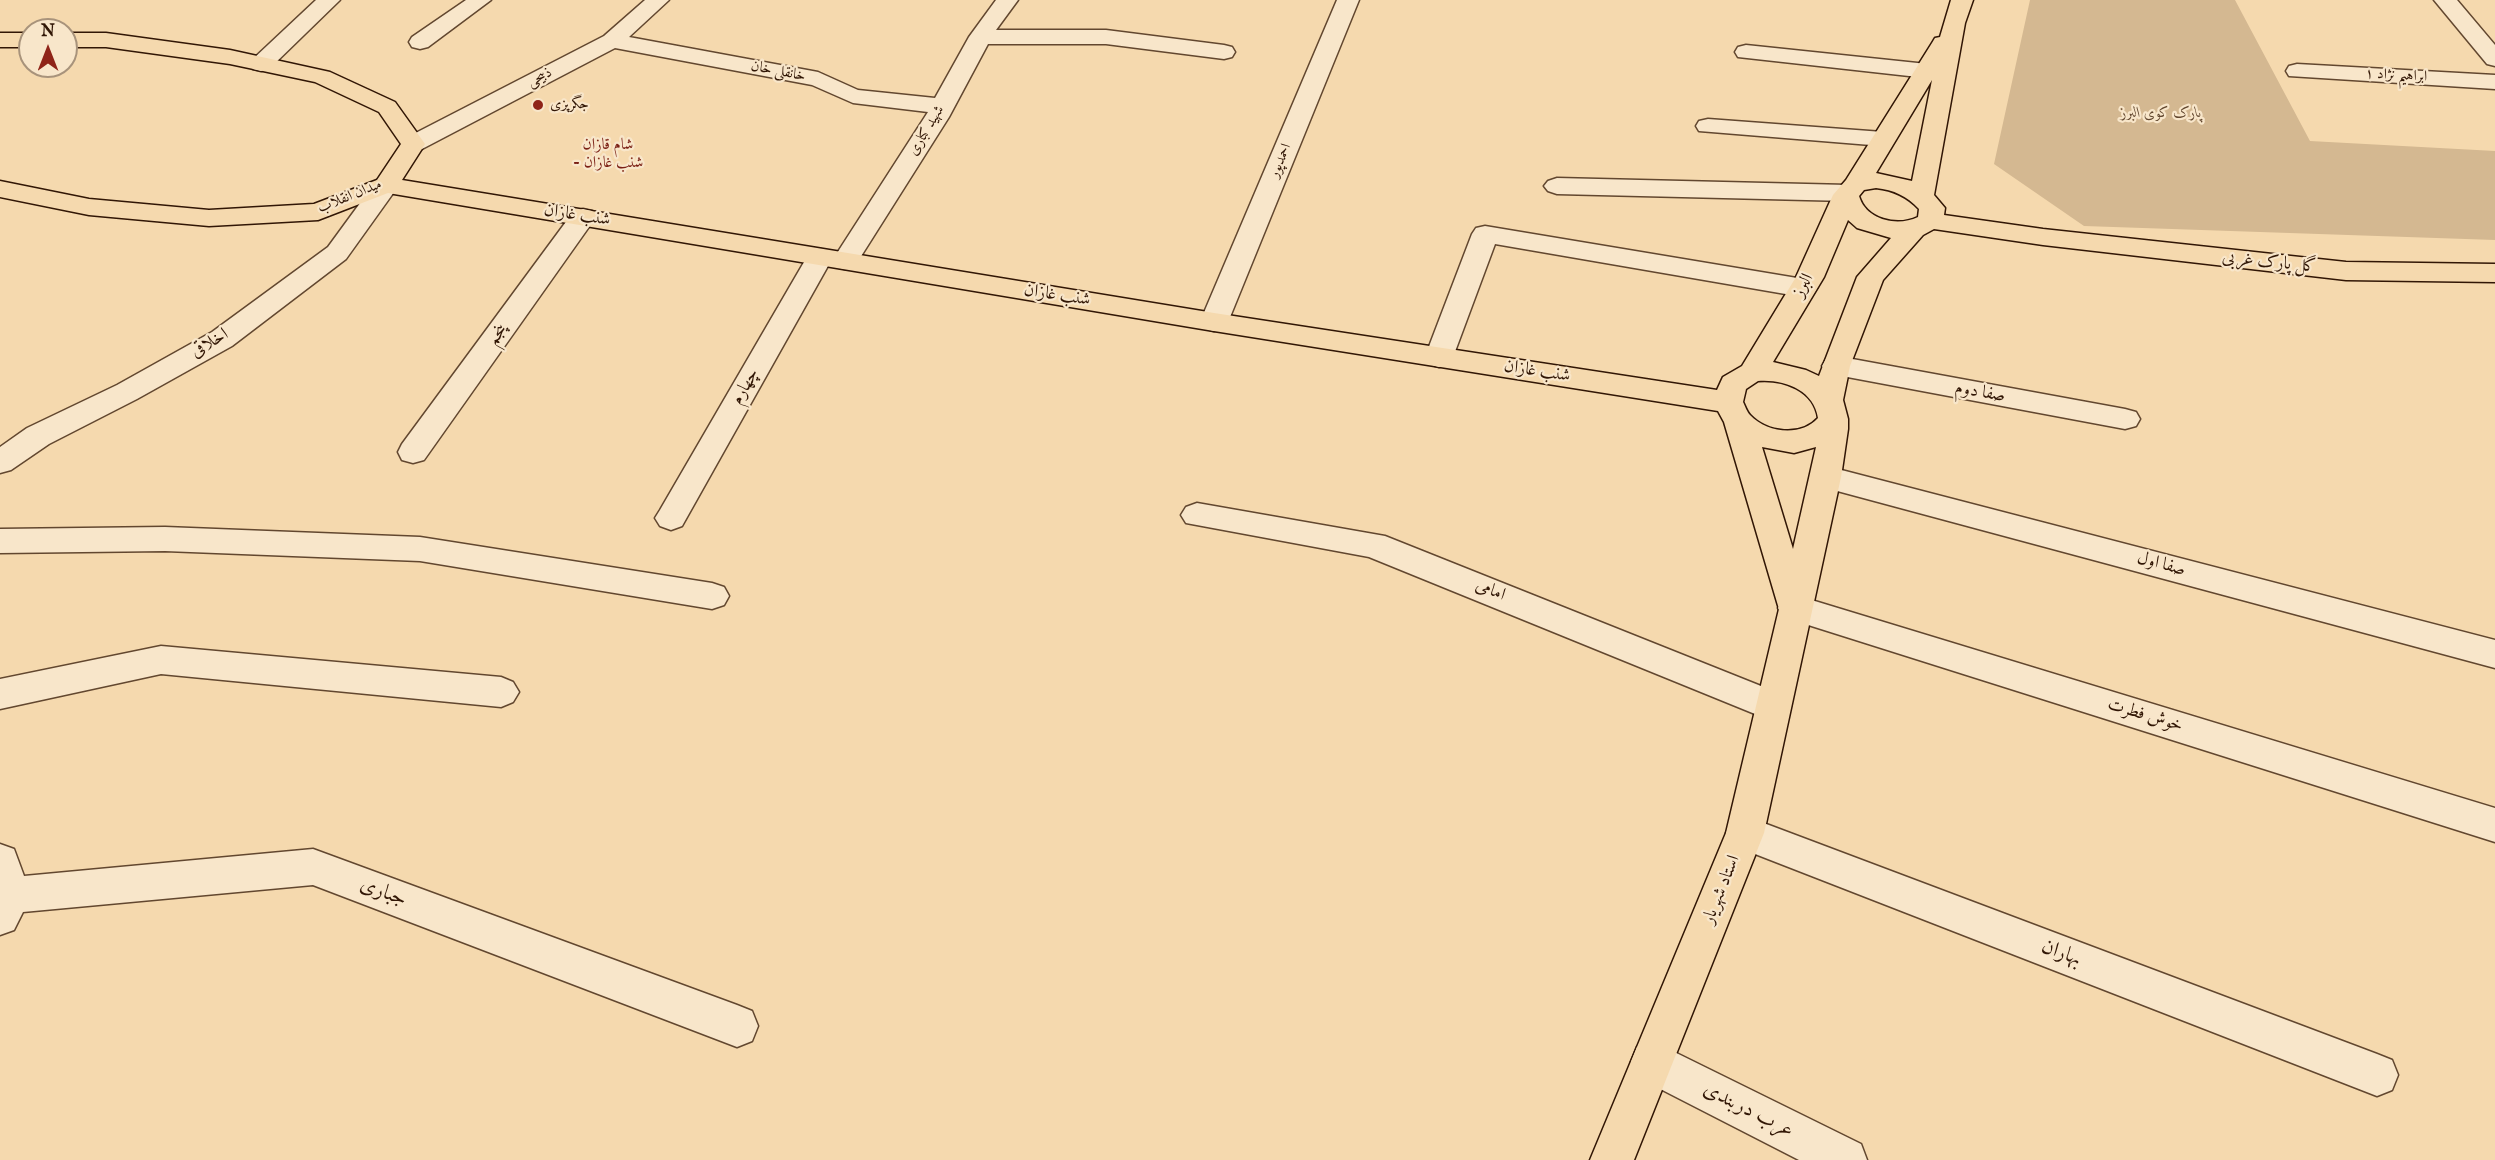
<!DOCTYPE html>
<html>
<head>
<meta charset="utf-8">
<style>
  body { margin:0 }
  #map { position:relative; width:2495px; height:1160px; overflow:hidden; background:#f5d9ae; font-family:"IM FELL English",serif }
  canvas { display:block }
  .north { position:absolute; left:18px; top:18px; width:60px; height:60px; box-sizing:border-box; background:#f8e6ca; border:2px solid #a8937b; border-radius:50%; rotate:0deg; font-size:16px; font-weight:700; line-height:24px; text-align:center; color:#311605 }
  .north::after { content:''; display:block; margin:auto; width:21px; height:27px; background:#8f2418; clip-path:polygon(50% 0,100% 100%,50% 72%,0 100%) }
</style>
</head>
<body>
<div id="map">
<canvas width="2495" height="1160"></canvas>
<div class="north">N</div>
</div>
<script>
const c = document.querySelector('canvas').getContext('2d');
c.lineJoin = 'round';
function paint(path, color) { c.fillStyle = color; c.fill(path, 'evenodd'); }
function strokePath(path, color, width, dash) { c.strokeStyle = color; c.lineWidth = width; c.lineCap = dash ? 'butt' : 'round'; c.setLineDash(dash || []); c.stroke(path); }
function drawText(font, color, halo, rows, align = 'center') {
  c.font = font + ' "IM FELL English",Amiri,serif'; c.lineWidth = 4.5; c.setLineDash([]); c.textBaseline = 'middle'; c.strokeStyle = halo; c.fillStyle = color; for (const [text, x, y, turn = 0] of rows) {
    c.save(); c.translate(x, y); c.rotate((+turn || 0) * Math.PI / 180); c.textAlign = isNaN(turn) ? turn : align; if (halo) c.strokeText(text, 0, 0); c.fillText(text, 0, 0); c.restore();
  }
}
const green = new Path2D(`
  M2030,0H2235L2310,141L2495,151V240L2084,226L1994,164Z`);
const minor = new Path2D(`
  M316,0H340L269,69L261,71L253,69L250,64L253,59Z
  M466,0H491L428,47L420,49L412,47L409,42L412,37Z
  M645,0H669L629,37L818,72L858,90L935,98L969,37L996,0H1018L996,30H1106L1224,45L1232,47L1235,52L1232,57L1224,59L1106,44H988L949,117L858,261L854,267L845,269L836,267L832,261L928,112L853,103L812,85L615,48L422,149L413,151L404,149L401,144L404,139L604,36Z
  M1337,0H1359L1228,322L1224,328L1214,331L1204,328L1200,322Z
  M2434,0H2457L2495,45V66L2487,64Z
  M1746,45L1927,64L1935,66L1938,71L1935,76L1927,78L1738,57L1735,52L1738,47Z
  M2297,64L2495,75V89L2289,76L2286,71L2289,66Z
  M1708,119L1883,132L1892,134L1895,139L1892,144L1883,146L1699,131L1696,126L1699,121Z
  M386,177L395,180L399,185L346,259L232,346L137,399L49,444L11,470L0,473V447L27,428L117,385L212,332L328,247L377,180Z
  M1557,178L1848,185L1857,188L1861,193L1857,198L1848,201L1557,194L1548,191L1544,186L1548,181Z
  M583,209L592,211L596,217L424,460L413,463L402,460L398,452L402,444L574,211Z
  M1485,226L1803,279L1813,282L1817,288L1813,294L1803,297L1495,244L1453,357L1449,364L1439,367L1429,364L1425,357L1472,234L1476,228Z
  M820,249L829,251L833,257L682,526L671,530L660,526L655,518L660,510L807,257L811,251Z
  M1836,356L2125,409L2136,412L2140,419L2136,426L2125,429L1826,373L1822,366L1826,359Z
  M1826,466L2495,640V668L1815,485L1811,477L1815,469Z
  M1197,503L1385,536L1786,696L1791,706L1786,716L1773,721L1760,716L1369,557L1186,523L1181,515L1186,507Z
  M165,527L420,537L712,583L724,587L729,596L724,605L712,609L420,561L165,551L0,553V529Z
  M1795,595L2495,808V842L1783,617L1778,608L1783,599Z
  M161,646L501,677L513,682L519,692L513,702L501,707L161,674L0,709V679Z
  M1745,816L2377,1054L2392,1060L2398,1075L2392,1090L2377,1096L1732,845L1726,833L1732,821Z
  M0,844L14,849L24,876L313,849L737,1005L752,1011L758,1026L752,1041L737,1047L313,885L23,912L14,930L0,935Z
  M1652,1041L1861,1144L1867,1160H1799L1637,1077L1631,1062L1637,1047Z`);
const major = new Path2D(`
  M1951,0H1973L1965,23L1934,195L1945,208L1944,215L2043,229L2346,262L2495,264V282L2346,280L2043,245L1934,229L1923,235L1883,280L1850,366L1843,400L1848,419V429L1841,477L1764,833L1634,1160H1590L1726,833L1779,609L1724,422L1718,411L1214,331L388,193L318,220L209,226L89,215L0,197V181L89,199L209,210L314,204L377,180L401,144L379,112L315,82L230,64L106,47H66V33H106L230,50L330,72L395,102L425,144L402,180L1214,313L1717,390L1723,377L1742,366L1796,277L1833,195L1846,180L1932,43L1935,38L1940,37ZM1932,80L1912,181L1876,173ZM1876,188C1894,190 1907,196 1919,209L1918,217C1897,227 1866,220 1859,196L1864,190ZM1848,220L1857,228L1891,238L1857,277L1819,376L1806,370L1773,362L1824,277ZM1758,381C1784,379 1814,390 1818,418C1801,437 1767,433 1750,415C1747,412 1745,406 1743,402L1746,389ZM1762,447L1794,453L1816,447L1793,549Z
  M0,33H30V47H0Z`);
const markers = [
  [538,105,6,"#8f2418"]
];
const farStreetnames = [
  ["خانقلی خان",778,72,11],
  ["ابراهیم نژاد ۱",2396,76,3],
  ["ذبیحی",540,78,-27],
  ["شهید کباری",927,131,-59],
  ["احمدپور",1281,161,-67],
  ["میدان انقلاب",350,197,-22]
];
const farPoinames = [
  ["جگرپزی",550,105]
];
const farParknames = [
  ["پارک کوی البرز",2161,114]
];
const farNeighbourhoodnames = [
  ["شام قازان",608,146],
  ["- شنب غازان",608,164]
];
const streetNames = [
  ["شنب غازان",577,216,9],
  ["گل پارک غربی",2269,263,6],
  ["البرز",1804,286,-61],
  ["شنب غازان",1057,296,9],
  ["پنجم",498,335,-54],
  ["اخلاقی",210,344,-31],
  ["شنب غازان",1537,372,9],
  ["چهارم",746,387,-60],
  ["صفا دوم",1980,393,10],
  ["صفا اول",2161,565,15],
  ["امامی",1490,591,22],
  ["خوش فطرت",2145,716,17],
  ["استاد شهریار",1722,890,-68]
];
const nearStreetnames = [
  ["جباری",383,893,21],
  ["بهاران",2061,954,21],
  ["عرب دربندی",1748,1111,27]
];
paint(green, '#d4b891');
strokePath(minor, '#62472f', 3);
strokePath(major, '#311605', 3);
paint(minor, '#f8e6ca');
paint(major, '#f5d9ae');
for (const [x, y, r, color] of markers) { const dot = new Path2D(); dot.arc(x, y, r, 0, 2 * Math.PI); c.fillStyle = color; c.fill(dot); strokePath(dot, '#f8e6ca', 2); }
drawText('15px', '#311605', '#f8e6ca', farStreetnames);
drawText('15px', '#311605', '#f8e6ca', farPoinames, 'left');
drawText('italic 15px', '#62472f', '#f8e6ca', farParknames);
drawText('16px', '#7a1f14', '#f8e6ca', farNeighbourhoodnames);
drawText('18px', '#311605', '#f8e6ca', streetNames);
drawText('21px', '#311605', '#f8e6ca', nearStreetnames);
</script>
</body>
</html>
